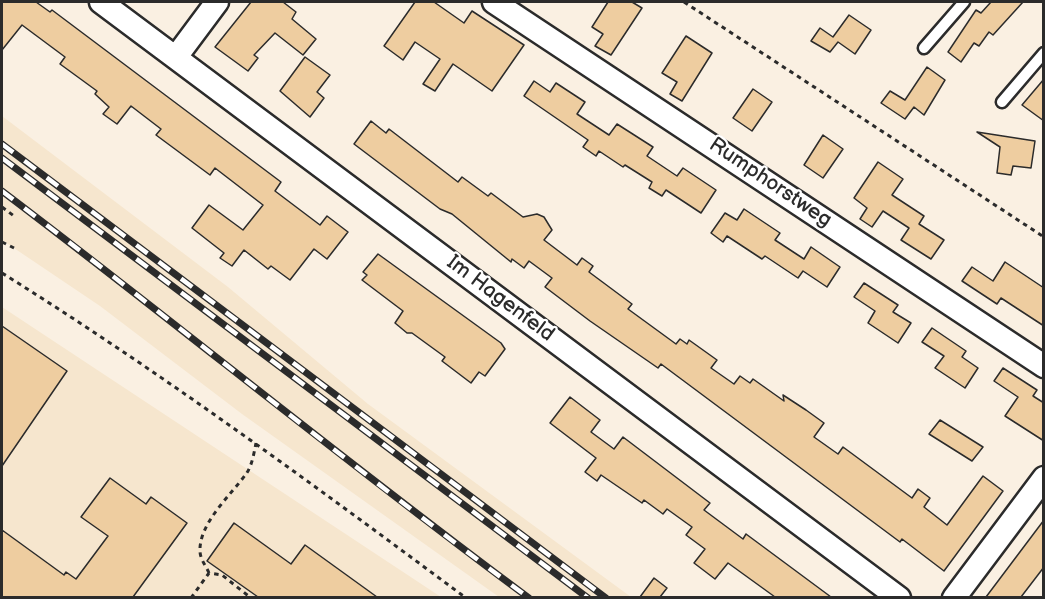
<!DOCTYPE html>
<html>
<head>
<meta charset="utf-8">
<style>
  body { margin:0 }
  #map { position:relative; width:1045px; height:599px; overflow:hidden; background:#faf0e2; font-family:"Balsamiq Sans",sans-serif }
  canvas { display:block }
  .frame { position:absolute; inset:0; border:3px solid #2b2b2b; pointer-events:none }
</style>
</head>
<body>
<div id="map">
<canvas width="1045" height="599"></canvas>
<div class="frame"></div>
</div>
<script>
const c = document.querySelector('canvas').getContext('2d');
c.lineJoin = 'round';
function paint(path, color) { c.fillStyle = color; c.fill(path, 'evenodd'); }
function strokePath(path, color, width, dash) { c.strokeStyle = color; c.lineWidth = width; c.lineCap = dash ? 'butt' : 'round'; c.setLineDash(dash || []); c.stroke(path); }
function drawText(font, color, halo, rows, align = 'center') {
  c.font = font + ' "Balsamiq Sans",sans-serif'; c.lineWidth = 4.5; c.setLineDash([]); c.textBaseline = 'middle'; c.strokeStyle = halo; c.fillStyle = color; for (const [text, x, y, turn = 0] of rows) {
    c.save(); c.translate(x, y); c.rotate((+turn || 0) * Math.PI / 180); c.textAlign = isNaN(turn) ? turn : align; if (halo) c.strokeText(text, 0, 0); c.fillText(text, 0, 0); c.restore();
  }
}
const built = new Path2D(`
  M2,116L228,287L368,404L631,597H499L242,414L100,306L2,240Z
  M2,307L441,597H2Z`);
const building = new Path2D(`
  M2,2H36L50,12L52,10L281,182L275,191L320,225L327,216L348,232L327,259L314,249L290,280L271,266L268,269L244,250L232,266L220,258L224,253L192,228L209,205L243,230L263,205L215,168L210,175L156,135L161,129L131,106L117,124L103,114L109,107L95,94L97,91L60,64L65,57L22,25L2,50Z
  M251,2H283L296,12L292,19L316,39L303,55L275,33L254,55L258,58L248,71L215,47Z
  M415,2H434L464,23L472,11L524,45L492,91L453,64L435,91L423,84L440,59L415,42L403,60L384,46Z
  M608,2H632L642,8L611,55L595,46L603,34L592,27Z
  M991,2H1023L993,35L989,32L979,46L974,43L961,62L948,52L976,10L981,13Z
  M849,15L871,30L855,54L838,42L830,52L811,41L820,28L833,37Z
  M686,36L712,53L682,101L670,94L677,82L662,73Z
  M305,57L330,75L317,92L324,98L310,117L280,91Z
  M927,67L945,80L924,115L914,107L905,119L881,103L890,91L905,100Z
  M1044,79V121L1022,105Z
  M534,81L550,92L556,83L585,102L577,114L609,135L617,124L653,147L647,156L677,176L683,168L716,190L701,213L666,190L662,196L649,188L652,182L625,165L623,167L599,151L596,156L583,147L588,140L524,96Z
  M753,89L772,102L752,131L733,118Z
  M371,121L386,133L389,129L458,182L462,177L488,196L491,193L523,217L537,214L544,217L552,230L544,240L577,265L582,258L593,266L589,272L632,304L628,309L676,344L680,339L687,344L689,340L717,360L711,368L734,384L740,376L750,383L753,379L784,401L783,395L806,410L824,423L814,437L838,454L843,447L912,498L918,489L930,498L924,507L947,525L983,476L1003,491L944,571L902,539L900,542L661,364L658,368L590,321L545,287L552,278L529,261L524,268L512,259L511,262L452,214L440,209L354,144Z
  M977,132L1035,141L1031,168L1013,166L1011,175L997,173L1000,147Z
  M823,135L843,149L823,178L804,165Z
  M878,162L903,179L892,195L924,216L919,224L944,240L931,259L901,240L909,228L883,211L872,227L860,219L867,208L854,198Z
  M744,209L780,233L775,240L804,259L811,247L840,267L827,287L803,271L798,278L765,256L762,259L727,236L723,242L711,233L725,213L737,220Z
  M378,254L501,343L505,349L485,376L479,372L471,383L442,361L445,357L412,333H407L395,323L403,311L362,280L367,275L363,272Z
  M1005,262L1044,288V326L1001,298L997,304L962,281L972,267L993,281Z
  M864,283L898,305L893,312L911,323L898,343L868,323L875,311L854,297Z
  M2,326L67,371L2,466Z
  M932,328L966,351L962,357L978,368L965,388L935,368L944,356L922,342Z
  M1003,368L1037,390L1033,396L1044,403V441L1005,416L1018,397L994,381Z
  M570,397L600,420L591,432L614,449L623,437L710,503L704,510L743,539L746,534L831,597H775L728,563L715,579L694,563L705,549L686,535L692,527L667,509L663,514L644,500L642,503L601,475L597,481L585,472L596,458L550,423Z
  M940,420L983,447L972,461L929,434Z
  M110,478L146,504L151,497L187,523L133,597H2V530L64,575L66,572L76,579L108,536L81,517Z
  M1044,520V567L1021,597H986Z
  M234,523L291,564L305,545L377,597H258L207,561Z
  M654,578L667,588L660,597H640Z`);
const path = new Path2D(`
  M684,2L1044,237
  M2,207L14,216
  M2,242L14,248
  M2,273C162,373 314,485 466,598
  M209,573C206,566 200,559 200,551C199,523 231,495 246,474C252,466 254,453 256,443
  M191,598L209,573L222,575L251,598`);
const service = new Path2D(`
  M924,48L964,2
  M1002,102L1044,53`);
const minor = new Path2D(`
  M101,2L899,598
  M494,2L1044,366
  M176,57L217,2
  M954,598L1044,478`);
const rail = new Path2D(`
  M2,144L606,598
  M2,158L588,598
  M2,191C179,325 350,466 529,598`);
const streetNames = [
  ["Rumphorstweg",770,183,34],
  ["Im Hagenfeld",500,299,37]
];
paint(built, '#f6e6ce');
paint(building, '#eecda0');
strokePath(building, '#2b2b2b', 1.5);
strokePath(service, '#2b2b2b', 15);
strokePath(minor, '#2b2b2b', 27);
strokePath(path, '#2b2b2b', 3, [4.5, 4.5]);
strokePath(service, '#fff', 10);
strokePath(minor, '#fff', 22);
strokePath(rail, '#2b2b2b', 7);
strokePath(rail, '#fff', 4.5, [14]);
drawText('21px', '#2b2b2b', '#fff', streetNames);
</script>
</body>
</html>
